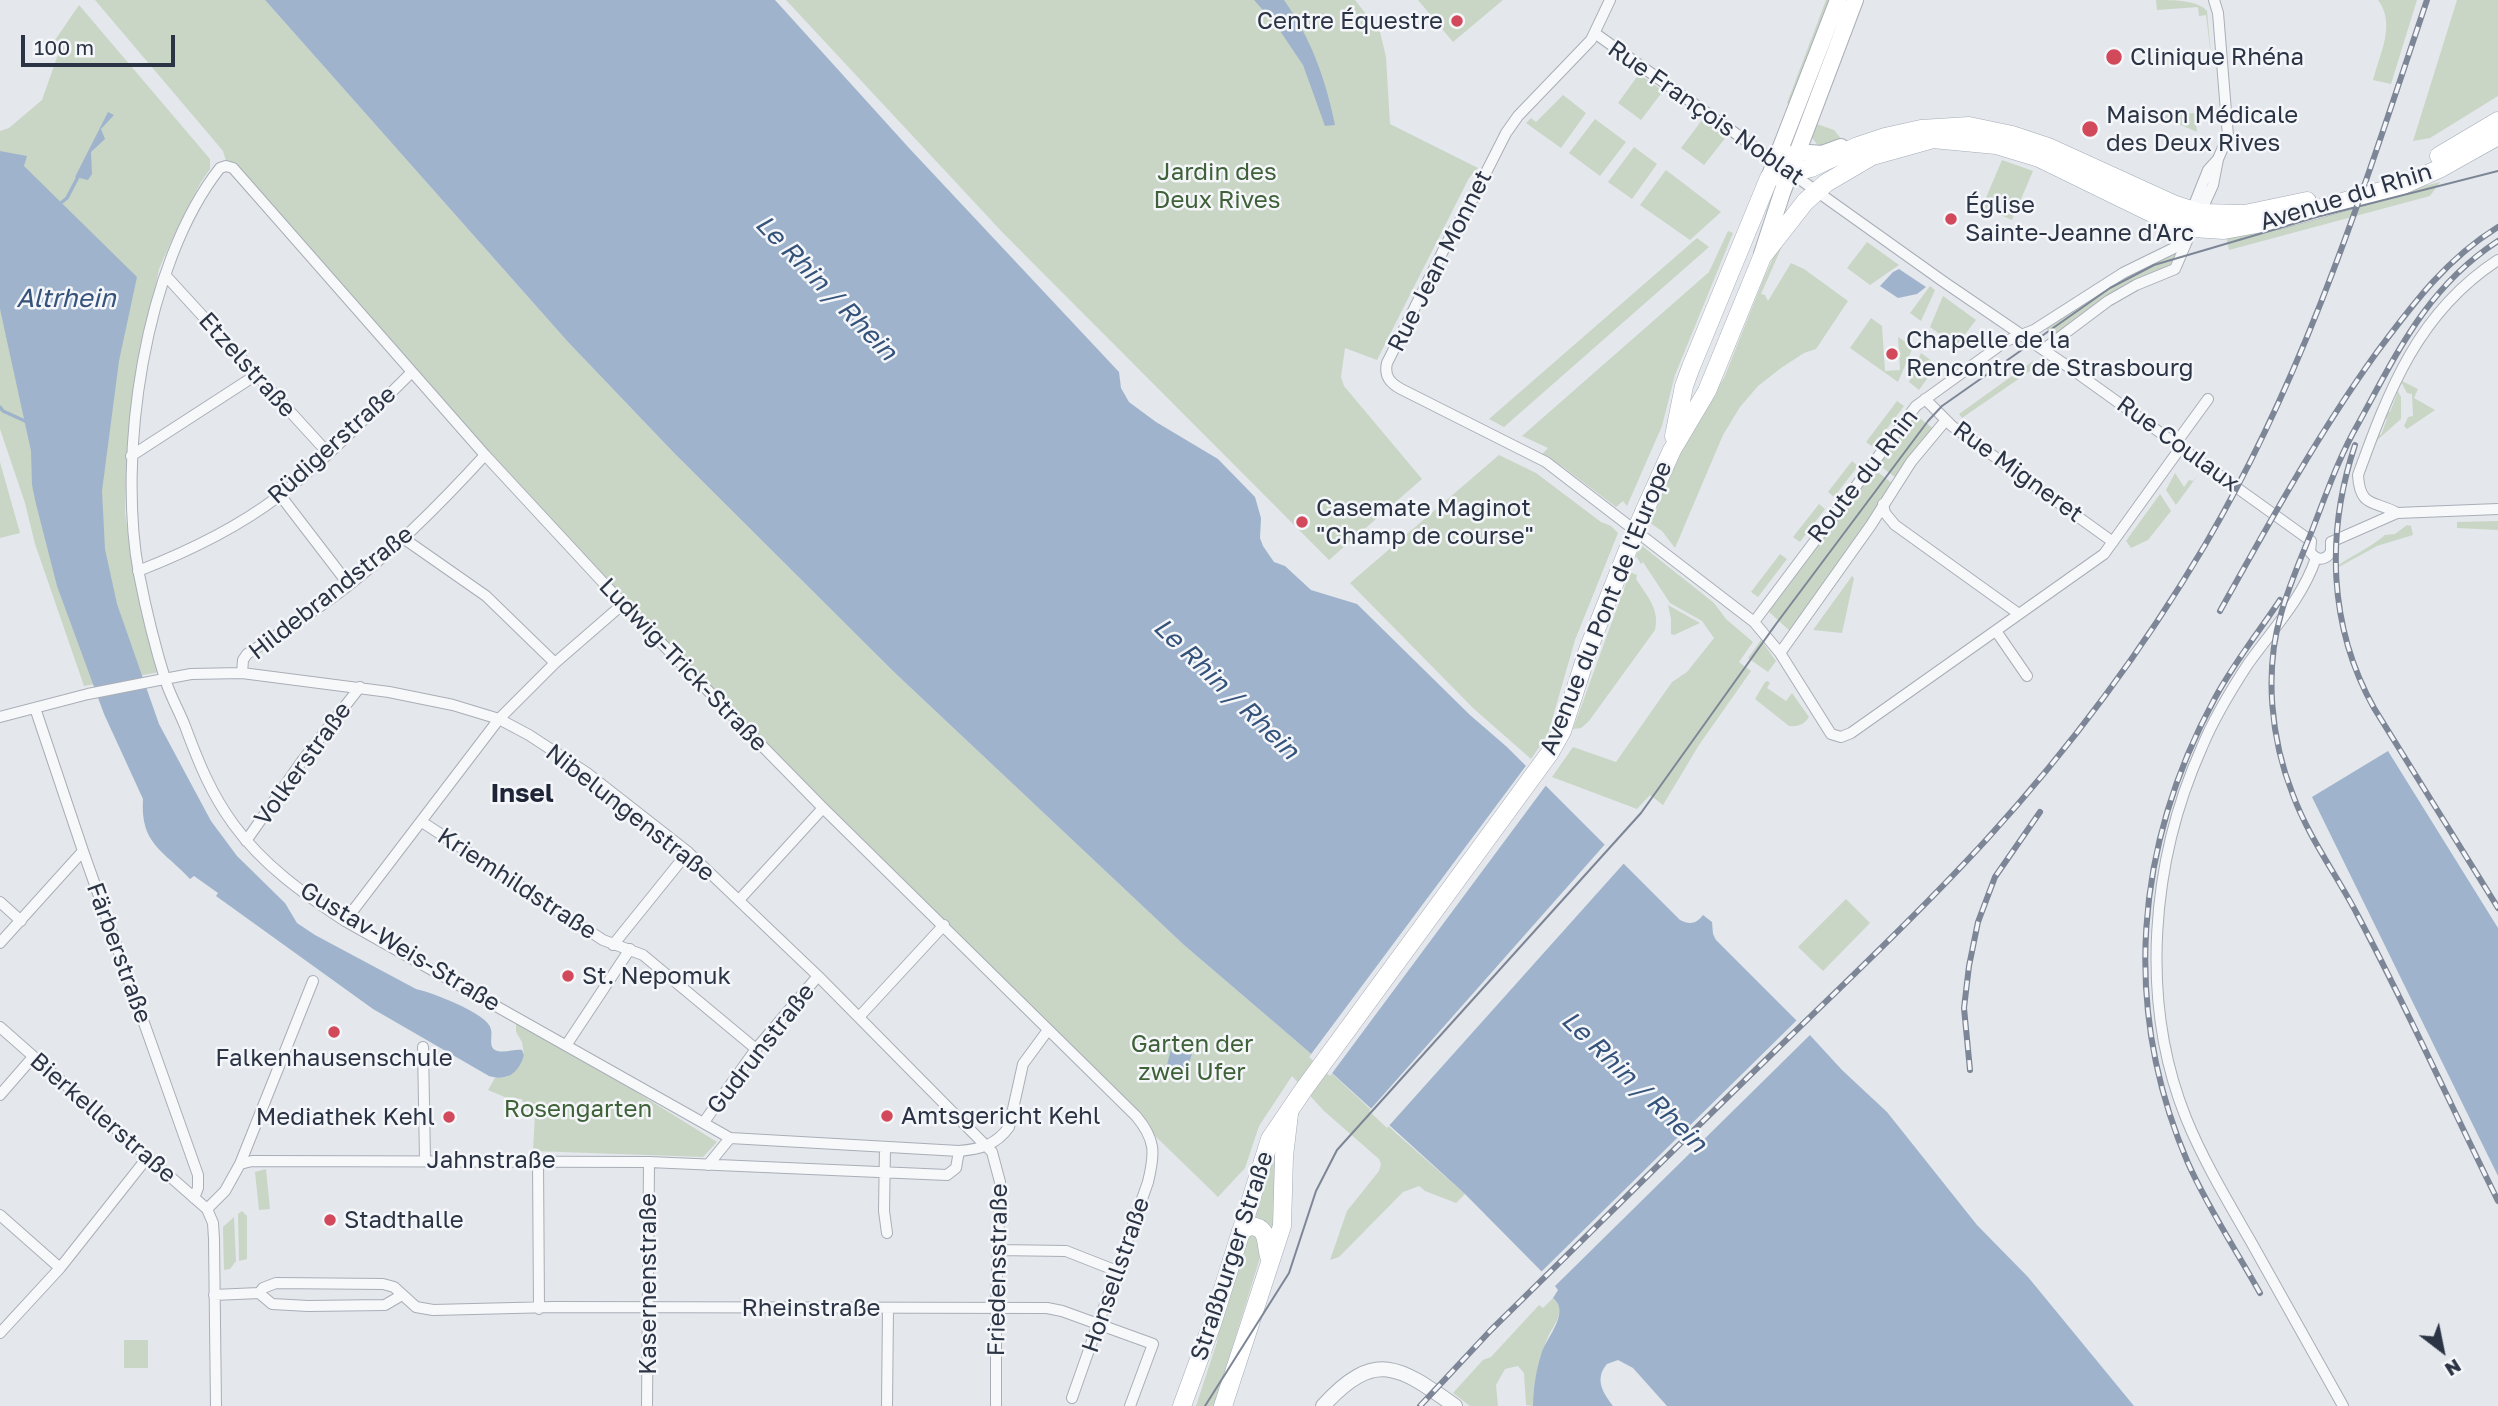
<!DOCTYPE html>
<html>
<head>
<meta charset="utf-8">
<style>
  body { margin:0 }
  #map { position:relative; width:2498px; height:1406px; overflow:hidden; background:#e4e7ec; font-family:"Golos Text",sans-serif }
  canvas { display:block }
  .north { position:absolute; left:2407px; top:1315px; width:70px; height:70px; -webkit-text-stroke:5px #f4f6f9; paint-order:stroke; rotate:148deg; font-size:19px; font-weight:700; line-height:28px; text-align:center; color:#2b3445 }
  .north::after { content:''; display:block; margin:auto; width:24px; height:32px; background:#2b3445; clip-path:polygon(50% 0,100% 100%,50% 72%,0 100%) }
  .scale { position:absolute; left:21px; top:35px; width:154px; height:32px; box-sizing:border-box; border:4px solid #2b3445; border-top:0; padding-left:9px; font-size:21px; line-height:24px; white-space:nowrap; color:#2b3445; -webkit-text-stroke:5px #f4f6f9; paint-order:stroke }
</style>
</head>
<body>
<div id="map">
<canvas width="2498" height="1406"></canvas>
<div class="north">N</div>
<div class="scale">100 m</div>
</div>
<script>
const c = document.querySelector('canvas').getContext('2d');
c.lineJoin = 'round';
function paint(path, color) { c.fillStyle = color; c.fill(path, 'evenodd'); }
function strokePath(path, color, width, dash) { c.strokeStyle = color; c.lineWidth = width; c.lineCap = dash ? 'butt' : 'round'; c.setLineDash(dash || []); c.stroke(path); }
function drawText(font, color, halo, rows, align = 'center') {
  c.font = font + ' "Golos Text",sans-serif'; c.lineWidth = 5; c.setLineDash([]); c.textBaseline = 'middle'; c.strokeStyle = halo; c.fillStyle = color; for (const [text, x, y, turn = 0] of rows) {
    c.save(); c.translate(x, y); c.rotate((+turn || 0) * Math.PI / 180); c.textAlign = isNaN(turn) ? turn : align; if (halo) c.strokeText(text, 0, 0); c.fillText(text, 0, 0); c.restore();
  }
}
const green = new Path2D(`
  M95,0H265L568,342L675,454L894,672L1184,945L1309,1052L1398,1135L1465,1194L1456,1203L1425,1191L1419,1186L1403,1192L1339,1257L1330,1260L1347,1211L1379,1171L1381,1164L1379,1159L1324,1111L1292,1076L1259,1126L1245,1168L1218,1197L1007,992L490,462L230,174L223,151Z
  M786,0H1355L1380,32L1386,57L1390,124L1478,168L1469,178L1377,360L1345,348L1341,377L1344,386L1422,479L1329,560L1003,233Z
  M1418,0H1503L1453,42Z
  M1826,0H1830L1790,104L1787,103Z
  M2156,0C2173,0 2198,0 2207,11L2212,65L2206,15L2199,16L2198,7L2157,10Z
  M2378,0H2417L2391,84L2373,80C2380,53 2396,24 2378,0Z
  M2457,0H2498V96L2430,138L2413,141Z
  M79,5L210,159V169L201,182L179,224L159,269L132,406L127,454L125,513L132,563L144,613L165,671L84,686L35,544L25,503L0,429V131L9,128L42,100L61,46L53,43Z
  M1639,74L1663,91L1641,120L1618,103Z
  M1563,95L1586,113L1561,148L1526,123L1531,118L1536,122Z
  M2195,113L2197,132L2160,116Z
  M1595,119L1626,142L1600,176L1569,153Z
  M1702,120L1726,137L1704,165L1681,148Z
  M1814,123L1834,130L1844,142L1831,148L1818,146L1811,136Z
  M1634,147L1657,164L1632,199L1608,182Z
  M2002,160L2033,171L2012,220L1982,207Z
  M1666,170L1721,212L1690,240L1640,205Z
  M2440,182L2430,196L2229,250L2226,236Z
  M1728,231L1733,233L1675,375L1662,426L1627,506L1623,501L1616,507L1563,467L1541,455L1548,448L1522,436L1709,272Z
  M1697,238L1709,247L1504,427L1489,419Z
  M1867,242L1899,265L1870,285L1847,268Z
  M1780,243L1783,244L1761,294L1765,295L1768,301L1791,263L1804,269L1848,301L1816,349L1804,353L1781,368L1758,386L1740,407L1723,435L1675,548L1662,531L1650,523L1693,424L1724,378L1764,278Z
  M2177,253L2173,265L2055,335L2046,329L2113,282Z
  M1930,286L1935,290L1921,321L1910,313Z
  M1943,296L1976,320L1956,346L1930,327Z
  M1871,318L1882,326L1885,371L1900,370L1898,337L1913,347L1898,382L1850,348Z
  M1921,353L1937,365L1919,390L1909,382Z
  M2033,361L2036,366L2033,369L1962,418L1959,414Z
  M2400,380L2418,389L2414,398L2435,410L2407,429L2404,426L2408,417L2413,416L2412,394L2407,393Z
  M2396,388L2401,397V419L2375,442L2378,434L2381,435L2387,419L2384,418L2386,411L2390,412L2397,394L2394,392Z
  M1897,401L1904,406L1873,447L1866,442Z
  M1914,414L1934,429L1896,478L1883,468L1871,469Z
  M1499,455L1536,473L1601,522L1611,526L1618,533L1575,640L1548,734L1531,759L1473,708L1350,583Z
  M1852,461L1858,466L1834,497L1828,492Z
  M0,462L20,533L0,538Z
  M1879,473L1893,484L1869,522L1791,632L1768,611L1868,475Z
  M2175,473L2184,487L2189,480L2193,481L2198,475L2176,505L2166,490Z
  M2160,494L2171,511L2148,540L2131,548L2126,541Z
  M1819,504L1825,509L1800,542L1793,537Z
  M2498,521V530L2457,528V522Z
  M2407,525L2411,526L2413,535L2377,546L2337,568V566C2353,555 2370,548 2385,535L2395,534Z
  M1641,545L1714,603L1726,619L1753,642L1739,662L1751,671L1699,745L1663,805L1650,795L1637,809L1552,777L1573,747L1616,762L1672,682L1687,672L1714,638L1702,621L1670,603L1643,562L1641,564L1636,556Z
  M1780,554L1787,559L1758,597L1751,592Z
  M1630,572L1637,575L1636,579C1647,596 1660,609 1655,630L1589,721L1581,728L1573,729Z
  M1852,576L1854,578L1842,633L1813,630Z
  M1668,605L1700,623L1674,635L1671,634V619Z
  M1761,640L1776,661L1768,672L1748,658Z
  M1767,681L1770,683L1767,688L1786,701L1792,693L1809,717C1804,725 1797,727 1789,726L1755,699L1765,682Z
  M1846,899L1870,923L1823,971L1798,947Z
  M516,1023L633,1090L717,1142L703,1157L533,1151L535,1113L525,1109L522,1099L507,1098L488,1090L495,1078L507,1077L524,1055L522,1042L516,1032Z
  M1277,1146L1273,1232L1251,1219L1261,1185Z
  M266,1169L270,1209L259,1210L255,1172Z
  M242,1211L247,1216V1259L239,1261L238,1214Z
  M234,1217L236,1261L230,1269L224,1270L223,1227Z
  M1256,1232L1263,1248L1229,1358L1228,1375L1218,1406H1196L1217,1342L1219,1319L1244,1237Z
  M1553,1298C1556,1301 1558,1303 1559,1307C1561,1319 1551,1329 1547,1339C1540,1358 1532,1385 1533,1406L1526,1405L1524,1373L1518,1366L1505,1369L1496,1385L1498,1406H1470L1453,1393L1483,1360L1491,1357L1539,1305L1543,1308Z
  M124,1340H148V1368H124Z`);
const water = new Path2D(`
  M265,0H775L909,148L1119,372L1121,388L1129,402L1156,422L1218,459L1255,497L1261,518L1260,538L1263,546L1274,562L1285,566L1311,590L1357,604L1470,715L1507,747L1680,920C1690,925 1696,924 1703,915L1712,922L1713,934L1716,940L1797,1021L1842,1070L1887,1112L1977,1225L2028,1277L2134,1406H1667L1633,1368L1618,1360L1607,1364C1594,1379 1603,1393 1613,1406H1533C1533,1389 1536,1371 1541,1355C1545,1340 1562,1323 1559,1307C1558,1303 1556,1301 1553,1298L1558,1290L1552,1282L1465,1194L1309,1052L1184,945L894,672L675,454L568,342Z
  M1254,0H1284C1311,38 1326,80 1335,125L1325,126L1303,65L1276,25Z
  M108,112L114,115L101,129L105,139L91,152L92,174L88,180L75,177Z
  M0,151L27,156L24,166L137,277L119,361L102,491L105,549L117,604L159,724L211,821L237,856L285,903L297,923L315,935L416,989C433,993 480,1011 489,1025C495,1033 487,1045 495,1050C502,1054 515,1049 522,1050L524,1055C519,1072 508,1082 489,1076L373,1009L216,896L218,893L194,876L190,879C163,850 140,844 143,799L104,714L57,586L36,504L32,485L31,451L0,309Z
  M1899,269L1926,287L1917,294L1898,298L1880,286L1893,272Z
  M2388,751L2498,928V1176L2312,797Z
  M1172,1045L1193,1050L1187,1071L1167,1065Z`);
const pier = new Path2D(`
  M1528,763L1547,784L1330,1076L1309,1057Z
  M1607,842L1626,861L1387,1128L1369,1111Z
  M1799,1018L1812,1033L1552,1289L1539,1274Z`);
const stream = new Path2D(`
  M62,202L67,198L79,175
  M0,407L3,411L25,421`);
const minor = new Path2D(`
  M1610,0L1591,40L1518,116L1506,133L1467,210L1453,231L1387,363C1384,376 1390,383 1401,389L1546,462L1754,622L1780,653L1831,734L1841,737L1851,733L2104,554L2181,447
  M1596,34L1944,282L2073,370L2311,541
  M2199,216L2213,185L2218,159L2228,136L2218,13L2214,0
  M166,276L328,453
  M2044,349L2108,301L2136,285L2175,269L2190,234
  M1925,399L1952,426L2113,542
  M2176,443L2208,399
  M131,456L256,375
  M280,495L349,585
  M1883,504L1885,513L1895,525L2019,614
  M2397,513C2375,500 2360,509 2358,475C2389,390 2418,312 2498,260
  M403,538L486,596L555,663
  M2311,541L2310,552C2317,561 2325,561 2331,552V542
  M2331,542L2397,513L2498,509
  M2316,558C2302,599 2273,629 2248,664C2231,690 2214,718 2202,747C2151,861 2139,1001 2186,1118C2203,1160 2227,1200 2250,1240C2281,1295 2312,1351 2343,1406
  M138,571C187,552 237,528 279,496C327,459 369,414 412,372
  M1754,622L1916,406L2006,341L2034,330L2123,273L2174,248L2180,240L2208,170L2218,159
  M1996,631L2027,676
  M1780,653L1871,525L1911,462L1946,420
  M242,673L243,660L247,654C282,632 317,610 349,585C399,546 443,501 485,455
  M35,708L83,851L198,1175V1188L194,1198
  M0,717L88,694L159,680L191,674L242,673L389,692L453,705L499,719L529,735L587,773L688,852L818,976L992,1152L1000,1182L996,1308V1406
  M422,822L603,940L643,955L756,1049
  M246,841L302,761L360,687
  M739,900L823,808
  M0,902L21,921
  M345,921L499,719L555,663L623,604
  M0,943L83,851
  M613,945L688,852
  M859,1017L944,925
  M0,1027L207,1209L213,1223L214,1239L216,1406
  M1048,1030L1023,1064L1009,1127C996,1145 981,1149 959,1151L730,1138L345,921C304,894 263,865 234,825C211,794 198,761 185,726C179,711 171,697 166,682C155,647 146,610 139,574C117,456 144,264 220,168L226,166L233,168L485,455L623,604L823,808L1136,1116C1156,1140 1155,1153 1148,1182L1072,1398
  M567,1044L630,949
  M423,1047L425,1160
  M0,1095L33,1057
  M704,1122L756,1049L818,976
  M885,1147L884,1211L887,1233
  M538,1161L539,1309
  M240,1164L252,1161L649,1162L947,1175L956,1168L959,1151
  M708,1165L730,1138
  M207,1209L225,1191L240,1164L313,981
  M0,1215L60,1268
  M997,1250L1066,1251L1117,1271
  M259,1293L272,1304L308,1306L385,1305L402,1295
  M214,1295L259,1293L263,1288L276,1283L383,1284L394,1287L416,1307L433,1310L554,1307L1047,1308L1062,1311L1153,1344L1130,1406
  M0,1333L60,1268L147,1158
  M647,1406L649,1162
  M887,1406L888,1308`);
const tertiary = new Path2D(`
  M1323,1406C1375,1349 1399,1366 1455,1406`);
const secondary = new Path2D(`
  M1788,156L1797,152L1822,154L1841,147
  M1769,178L1838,0
  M1762,254L1782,193L1855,0`);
const primary = new Path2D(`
  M2439,156L2498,121
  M1674,436L1684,386L1691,367L1769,178L1811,168L1858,146L1885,137L1921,129L1969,126L2012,135L2048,147L2173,204L2200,213L2245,214L2307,201
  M1644,512L1672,450L1707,391L1762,257L1805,202L1826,183L1872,156L1933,139L1996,145L2039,158L2166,220L2193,228L2224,230L2279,220L2403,185L2441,168L2498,136
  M1241,1231L1250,1226C1269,1227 1265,1242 1269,1256
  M1182,1406L1212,1324L1270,1139L1304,1089L1549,754L1562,731L1589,647L1631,542
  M1223,1406L1282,1226L1284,1156L1289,1114`);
const tram = new Path2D(`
  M1205,1406L1289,1273L1316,1191L1337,1150L1641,813L1776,624L1928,421L1942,406L2110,288L2154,265L2317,217L2498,171`);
const rail = new Path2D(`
  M2498,241C2427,287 2397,353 2358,424C2339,457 2327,492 2313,528C2302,556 2289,585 2281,614C2264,672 2271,740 2293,795C2309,838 2336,874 2357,914C2407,1008 2451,1106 2498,1201
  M2355,445C2326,532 2328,626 2374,708L2498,908
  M2220,611C2269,523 2318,434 2377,352C2413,304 2446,259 2498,227
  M1970,1070L1964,1008L1969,966L1978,922L1995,877L2040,812
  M2260,1293C2236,1250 2208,1208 2188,1163C2121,1007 2135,845 2215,698C2234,663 2258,633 2280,600
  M1420,1406L1491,1330C1586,1237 1680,1143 1776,1050C1847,981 1920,912 1987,839C2069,749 2143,650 2205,545C2307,371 2363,190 2427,0`);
const primaryBridge = new Path2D(`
  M1631,542L1644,512`);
const markers = [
  [1457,21,7,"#d1495b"],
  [2114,57,9,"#d1495b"],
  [2090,129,9,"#d1495b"],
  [1951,219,7,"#d1495b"],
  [1892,354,7,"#d1495b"],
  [1302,522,7,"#d1495b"],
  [568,976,7,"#d1495b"],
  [334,1032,7,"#d1495b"],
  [887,1116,7,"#d1495b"],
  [449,1117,7,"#d1495b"],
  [330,1220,7,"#d1495b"]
];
const poiNames = [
  ["Centre Équestre",1443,21,"right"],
  ["Clinique Rhéna",2130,57],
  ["Maison Médicale",2106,115],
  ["des Deux Rives",2106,143],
  ["Église",1965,205],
  ["Sainte-Jeanne d'Arc",1965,233],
  ["Chapelle de la",1906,340],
  ["Rencontre de Strasbourg",1906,368],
  ["Casemate Maginot",1316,508],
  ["\"Champ de course\"",1316,536],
  ["St. Nepomuk",582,976],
  ["Falkenhausenschule",334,1058,"center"],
  ["Amtsgericht Kehl",901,1116],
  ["Mediathek Kehl",435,1117,"right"],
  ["Stadthalle",344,1220]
];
const streetNames = [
  ["Rue François Noblat",1706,113,35],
  ["Avenue du Rhin",2346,197,-17],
  ["Rue Jean Monnet",1440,261,-63],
  ["Etzelstraße",247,365,48],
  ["Rue Coulaux",2178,444,36],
  ["Rüdigerstraße",332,445,-42],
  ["Rue Migneret",2018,472,36],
  ["Route du Rhin",1863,476,-52],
  ["Hildebrandstraße",331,593,-38],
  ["Avenue du Pont de l'Europe",1606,608,-68],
  ["Ludwig-Trick-Straße",683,665,46],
  ["Volkerstraße",303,764,-54],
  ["Nibelungenstraße",630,813,38],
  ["Kriemhildstraße",517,884,33],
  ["Gustav-Weis-Straße",400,947,31],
  ["Färberstraße",119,953,70],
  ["Gudrunstraße",761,1049,-52],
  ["Bierkellerstraße",103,1118,41],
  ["Jahnstraße",491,1160],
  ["Straßburger Straße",1232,1256,-72],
  ["Friedensstraße",998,1270,-89],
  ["Honsellstraße",1116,1275,-71],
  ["Kasernenstraße",648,1284,-90],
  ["Rheinstraße",811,1308]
];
const parkNames = [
  ["Jardin des",1217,172],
  ["Deux Rives",1217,200],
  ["Garten der",1192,1044],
  ["zwei Ufer",1192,1072],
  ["Rosengarten",578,1109]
];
const waterNames = [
  ["Le Rhin / Rhein",826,288,46],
  ["Altrhein",66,299],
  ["Le Rhin / Rhein",1226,689,44],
  ["Le Rhin / Rhein",1634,1082,44]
];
const neighbourhoodNames = [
  ["Insel",522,794]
];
paint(green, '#c9d6c5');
paint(water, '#9fb4cc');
paint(pier, '#e4e7ec');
strokePath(stream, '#9fb4cc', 3.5);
strokePath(minor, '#a9aeb7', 12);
strokePath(tertiary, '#a9aeb7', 16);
strokePath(secondary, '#a9aeb7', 18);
strokePath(primary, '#a3abb8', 19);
strokePath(minor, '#f7f8fa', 10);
strokePath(tertiary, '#f7f8fa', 14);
strokePath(secondary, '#fff', 16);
strokePath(primary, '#fff', 18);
strokePath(tram, '#7d8696', 2);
strokePath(rail, '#7d8696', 6);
strokePath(rail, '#f4f6f9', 3.5, [10]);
strokePath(primaryBridge, '#a3abb8', 19, []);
strokePath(primaryBridge, '#fff', 18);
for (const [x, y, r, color] of markers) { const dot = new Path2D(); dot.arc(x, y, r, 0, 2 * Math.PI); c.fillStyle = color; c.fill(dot); strokePath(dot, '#f4f6f9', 2.5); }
drawText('24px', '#2b3445', '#f4f6f9', poiNames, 'left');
drawText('24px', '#2b3445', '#f4f6f9', streetNames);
drawText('24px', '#3f6138', '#f4f6f9', parkNames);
drawText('italic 26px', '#34527a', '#f4f6f9', waterNames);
drawText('bold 26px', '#1d2536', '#f4f6f9', neighbourhoodNames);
</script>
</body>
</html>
